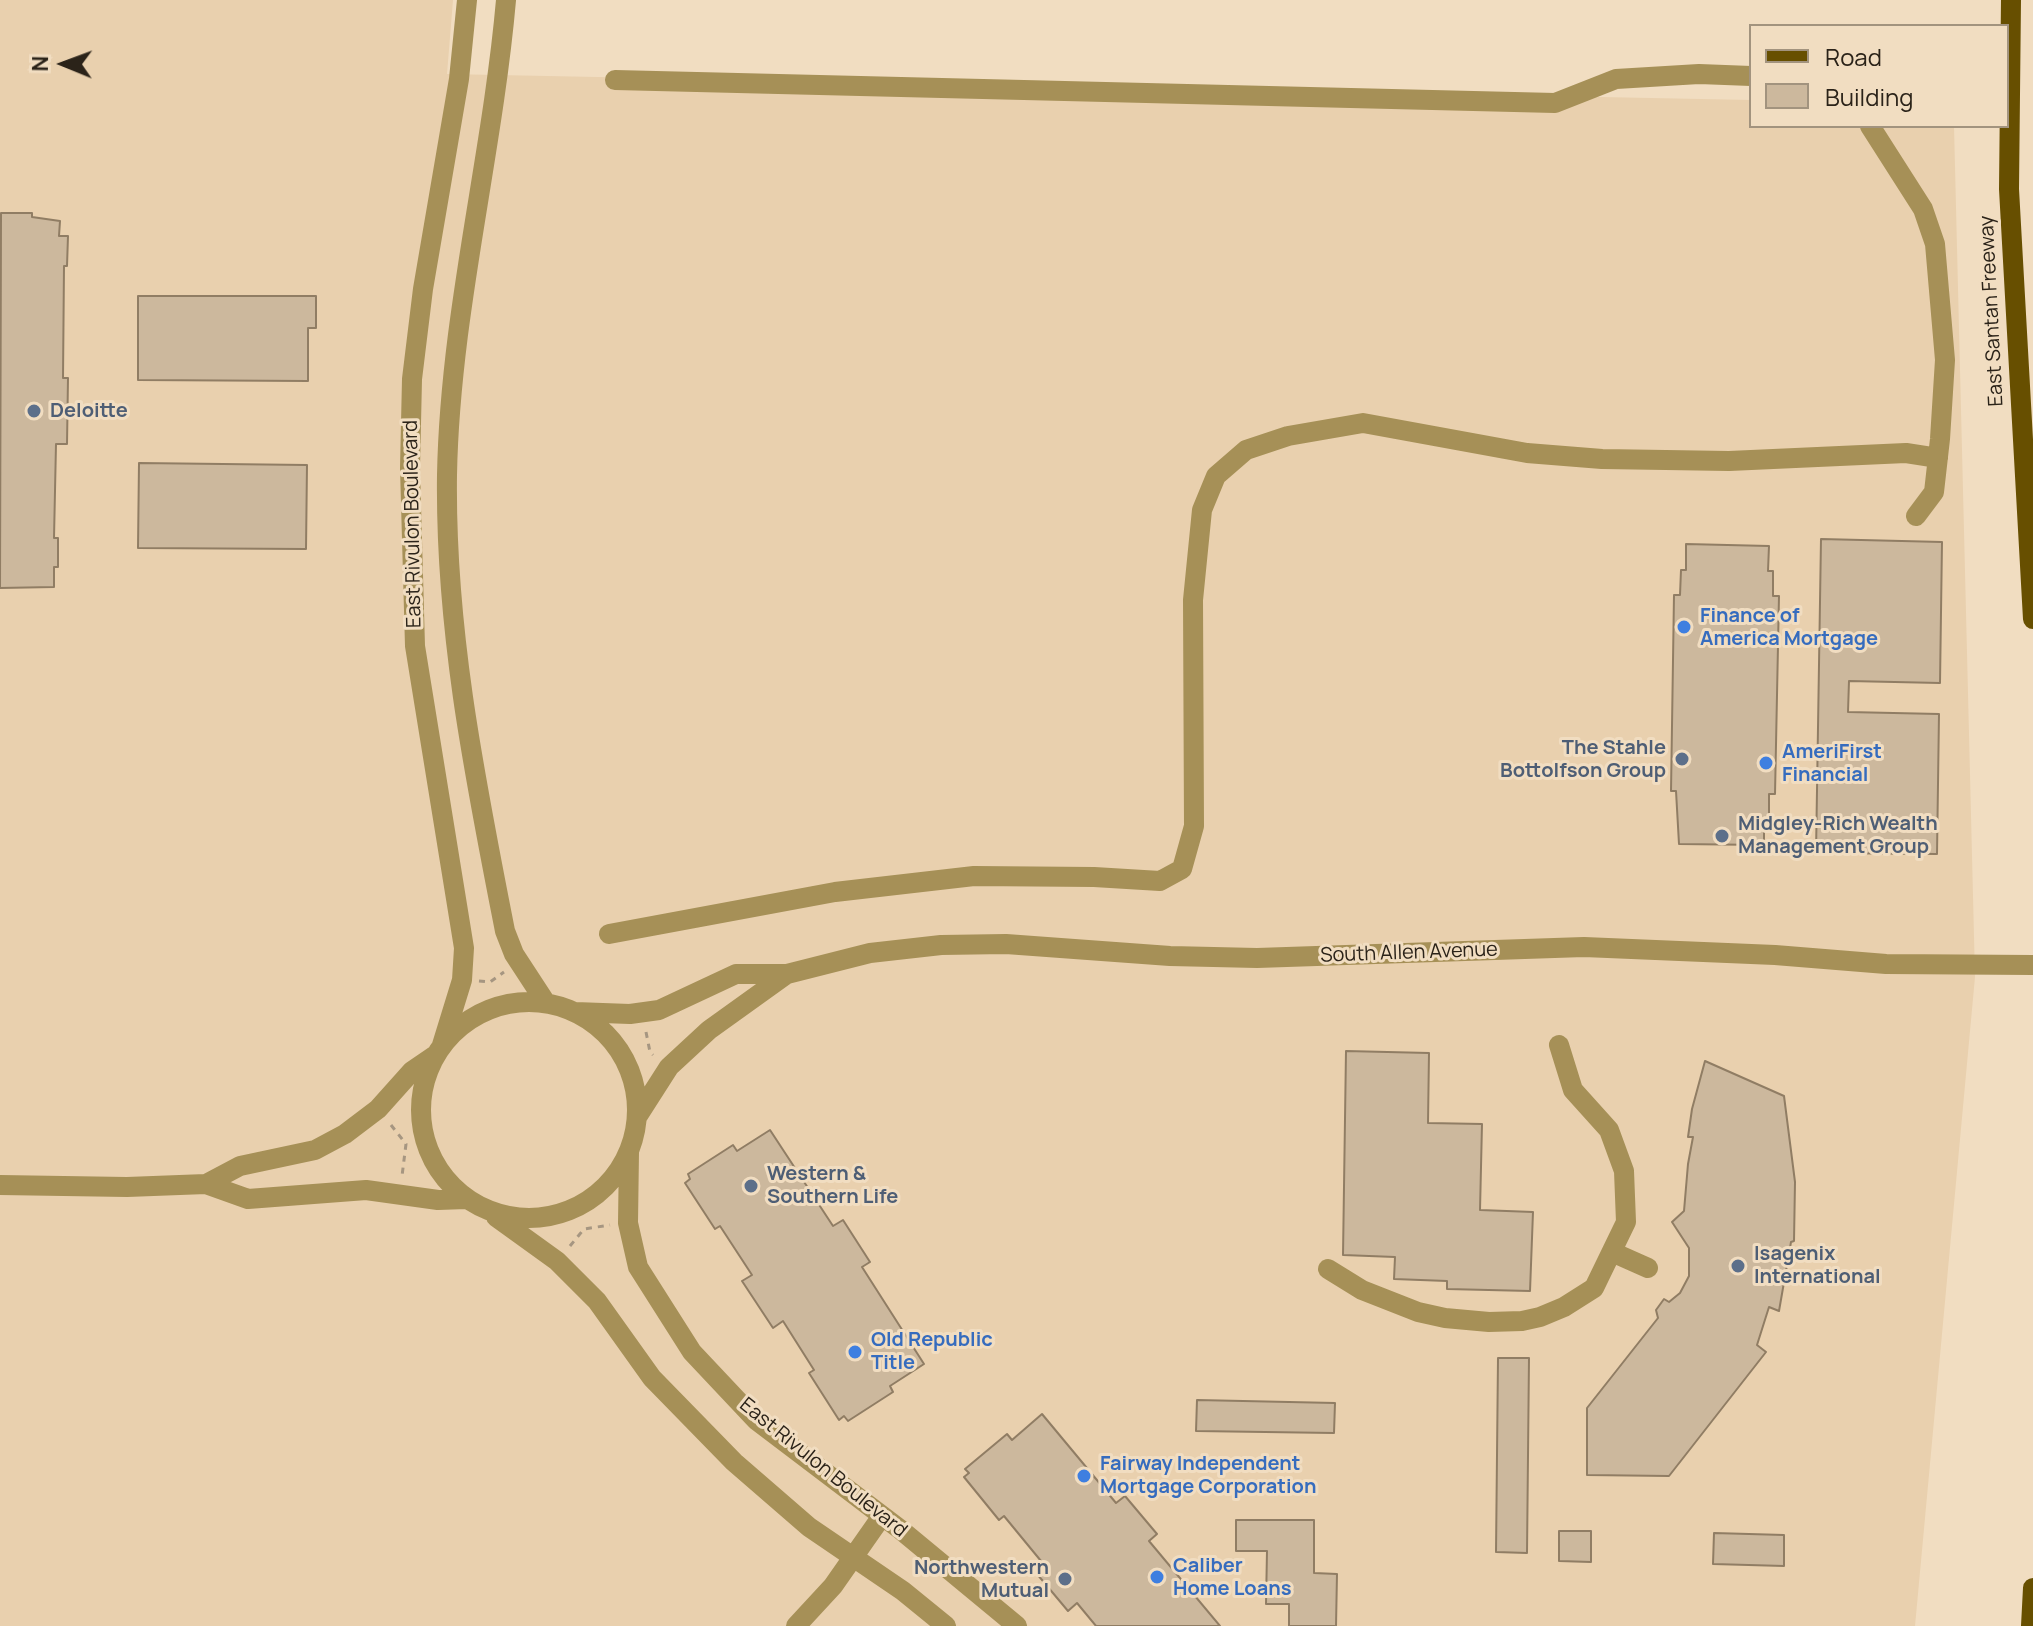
<!DOCTYPE html>
<html>
<head>
<meta charset="utf-8">
<style>
  body { margin:0 }
  #map { position:relative; width:2033px; height:1626px; overflow:hidden; background:#f1ddc1; font-family:Manrope,sans-serif }
  canvas { display:block }
  .legend { position:absolute; left:1749px; top:24px; width:260px; height:104px; box-sizing:border-box; background:#f1ddc1; border:2px solid #a2937e; margin:0; padding:10px 14px; list-style:none; font-size:24px; color:#2b2319 }
  .legend li { display:flex; align-items:center; gap:16px; height:40px }
  .legend b { width:40px; border:2px solid #a2937e }
  .north { position:absolute; left:24px; top:24px; width:80px; height:80px; -webkit-text-stroke:6px #f1ddc1; paint-order:stroke; rotate:271deg; font-size:22px; font-weight:700; line-height:32px; text-align:center; color:#2b2319 }
  .north::after { content:''; display:block; margin:auto; width:28px; height:36px; background:#2b2319; clip-path:polygon(50% 0,100% 100%,50% 72%,0 100%) }
</style>
</head>
<body>
<div id="map">
<canvas width="2033" height="1626"></canvas>
<ul class="legend">
<li><b style="height:10px;background:#674f00"></b>Road</li>
<li><b style="height:22px;background:#ccb89d"></b>Building</li>
</ul>
<div class="north">N</div>
</div>
<script>
const c = document.querySelector('canvas').getContext('2d');
c.lineJoin = 'round';
function paint(path, color) { c.fillStyle = color; c.fill(path, 'evenodd'); }
function strokePath(path, color, width, dash) { c.strokeStyle = color; c.lineWidth = width; c.lineCap = dash ? 'butt' : 'round'; c.setLineDash(dash || []); c.stroke(path); }
function drawText(font, color, halo, rows, align = 'center') {
  c.font = font + ' Manrope,sans-serif'; c.lineWidth = 6; c.setLineDash([]); c.textBaseline = 'middle'; c.strokeStyle = halo; c.fillStyle = color; for (const [text, x, y, turn = 0] of rows) {
    c.save(); c.translate(x, y); c.rotate((+turn || 0) * Math.PI / 180); c.textAlign = isNaN(turn) ? turn : align; if (halo) c.strokeText(text, 0, 0); c.fillText(text, 0, 0); c.restore();
  }
}
const built = new Path2D(`
  M0,0H453L447,74L1751,100V126H1954L1975,977L1915,1626H0Z`);
const building = new Path2D(`
  M1,213H32V217L60,221L59,236H68L67,266H64L63,378H68L67,444H56L54,538H58V567H54V587L0,588Z
  M138,296H316V328H308V381L138,380Z
  M139,463L307,465L306,549L138,548Z
  M1821,539L1942,542L1940,683L1849,681L1848,712L1939,714L1937,854L1816,853Z
  M1686,544L1769,546L1768,571H1773V596H1779L1775,794H1769V820H1764V845L1679,844L1676,791H1671L1674,595H1680L1681,570H1686Z
  M1346,1051L1429,1053L1428,1123L1482,1124L1480,1210L1533,1212L1530,1291L1447,1289V1281L1394,1279L1395,1257L1343,1255Z
  M1705,1061L1784,1096L1795,1182L1794,1241L1791,1242L1779,1311L1769,1307L1757,1345L1766,1352L1669,1476L1587,1475V1408L1658,1318L1656,1310L1664,1299L1669,1302L1680,1293L1689,1276V1248L1672,1222L1684,1211L1688,1164L1693,1137H1688L1692,1109Z
  M770,1130L833,1226L843,1220L870,1262L862,1267L924,1364L890,1386L893,1392L848,1421L844,1416L839,1420L809,1373L814,1370L783,1321L773,1328L742,1281L752,1275L720,1226L715,1229L685,1183L690,1179L688,1174L733,1145L737,1151Z
  M1498,1358H1529L1527,1553L1496,1552Z
  M1197,1400L1335,1403L1334,1433L1196,1431Z
  M1042,1414L1116,1503L1125,1496L1157,1534L1149,1541L1220,1626H1096L1077,1603L1068,1611L1032,1568L1041,1561L1004,1516L999,1520L964,1477L969,1473L965,1469L1007,1434L1012,1440Z
  M1236,1520H1314V1573L1337,1574L1336,1626H1289V1604H1266L1267,1551H1236Z
  M1559,1531H1591V1562L1559,1561Z
  M1714,1533L1784,1535V1566L1713,1564Z`);
const path = new Path2D(`
  M479,981L490,982L504,972
  M646,1032L650,1052L653,1055
  M391,1125L406,1144L402,1176
  M570,1246L584,1229L610,1225`);
const minor = new Path2D(`
  M506,0C492,159 450,314 447,475C445,631 475,778 505,931L514,954L546,1003
  M615,80L1555,103L1616,79L1699,74L1751,76
  M1870,126L1923,209L1935,244L1945,360L1940,439L1934,492L1916,516
  M609,934L835,892L974,876L1094,877L1160,881L1182,869L1194,826L1193,600L1202,510L1216,476L1246,450L1288,436L1363,423L1527,453L1602,459L1729,461L1906,453L1938,458
  M421 1110a108 108 0 1 1 216 0a108 108 0 1 1-216 0Z
  M575,1012L630,1014L659,1010L736,974H787L870,953L941,945L1006,944L1170,956L1257,958L1584,947L1775,955L1886,964L2033,965
  M442,1045L462,980L464,948L415,646L410,468L412,379L423,289L459,79L467,0
  M637,1117L669,1067L709,1030L787,974
  M629,1152L628,1223L638,1267L692,1352L756,1420L901,1530L1017,1626
  M206,1184L240,1166L315,1150L345,1134L378,1109L412,1071L434,1056
  M0,1185L127,1187L206,1184L248,1199L366,1190L438,1200L466,1199
  M496,1217L557,1261L597,1301L652,1378L734,1462L809,1527L903,1591L946,1626
  M1612,1252L1648,1268
  M1328,1269L1362,1290L1418,1312L1445,1318L1489,1322L1522,1321L1540,1317L1564,1307L1594,1288L1626,1222L1624,1171L1609,1130L1573,1090L1559,1045
  M796,1626L833,1586L882,1516`);
const major = new Path2D(`
  M2011,0L2009,189L2033,619
  M2031,1626L2033,1588`);
const markers = [
  [34,411,8,"#5c6f8a"],
  [1684,627,8,"#3f7fe0"],
  [1682,759,8,"#5c6f8a"],
  [1766,763,8,"#3f7fe0"],
  [1722,836,8,"#5c6f8a"],
  [751,1186,8,"#5c6f8a"],
  [1738,1266,8,"#5c6f8a"],
  [855,1352,8,"#3f7fe0"],
  [1084,1476,8,"#3f7fe0"],
  [1157,1577,8,"#3f7fe0"],
  [1065,1579,8,"#5c6f8a"]
];
const streetNames = [
  ["East Santan Freeway",1992,311,-93],
  ["East Rivulon Boulevard",413,524,-91],
  ["South Allen Avenue",1409,953,-2],
  ["East Rivulon Boulevard",823,1468,39]
];
const serviceNames = [
  ["Deloitte",50,411],
  ["The Stahle",1666,748,"right"],
  ["Bottolfson Group",1666,771,"right"],
  ["Midgley-Rich Wealth",1738,824],
  ["Management Group",1738,847],
  ["Western &",767,1174],
  ["Southern Life",767,1197],
  ["Isagenix",1754,1254],
  ["International",1754,1277],
  ["Northwestern",1049,1568,"right"],
  ["Mutual",1049,1591,"right"]
];
const shopNames = [
  ["Finance of",1700,616],
  ["America Mortgage",1700,639],
  ["AmeriFirst",1782,752],
  ["Financial",1782,775],
  ["Old Republic",871,1340],
  ["Title",871,1363],
  ["Fairway Independent",1100,1464],
  ["Mortgage Corporation",1100,1487],
  ["Caliber",1173,1566],
  ["Home Loans",1173,1589]
];
paint(built, '#e9d0ae');
paint(building, '#ccb89d');
strokePath(building, '#907d64', 2);
strokePath(path, '#a69681', 3, [6, 6]);
strokePath(minor, '#a69057', 20);
strokePath(major, '#674f00', 20);
for (const [x, y, r, color] of markers) { const dot = new Path2D(); dot.arc(x, y, r, 0, 2 * Math.PI); c.fillStyle = color; c.fill(dot); strokePath(dot, '#f1ddc1', 3); }
drawText('20px', '#2b2319', '#f1ddc1', streetNames);
drawText('bold 20px', '#4e5e75', '#f1ddc1', serviceNames, 'left');
drawText('bold 20px', '#366cbe', '#f1ddc1', shopNames, 'left');
</script>
</body>
</html>
